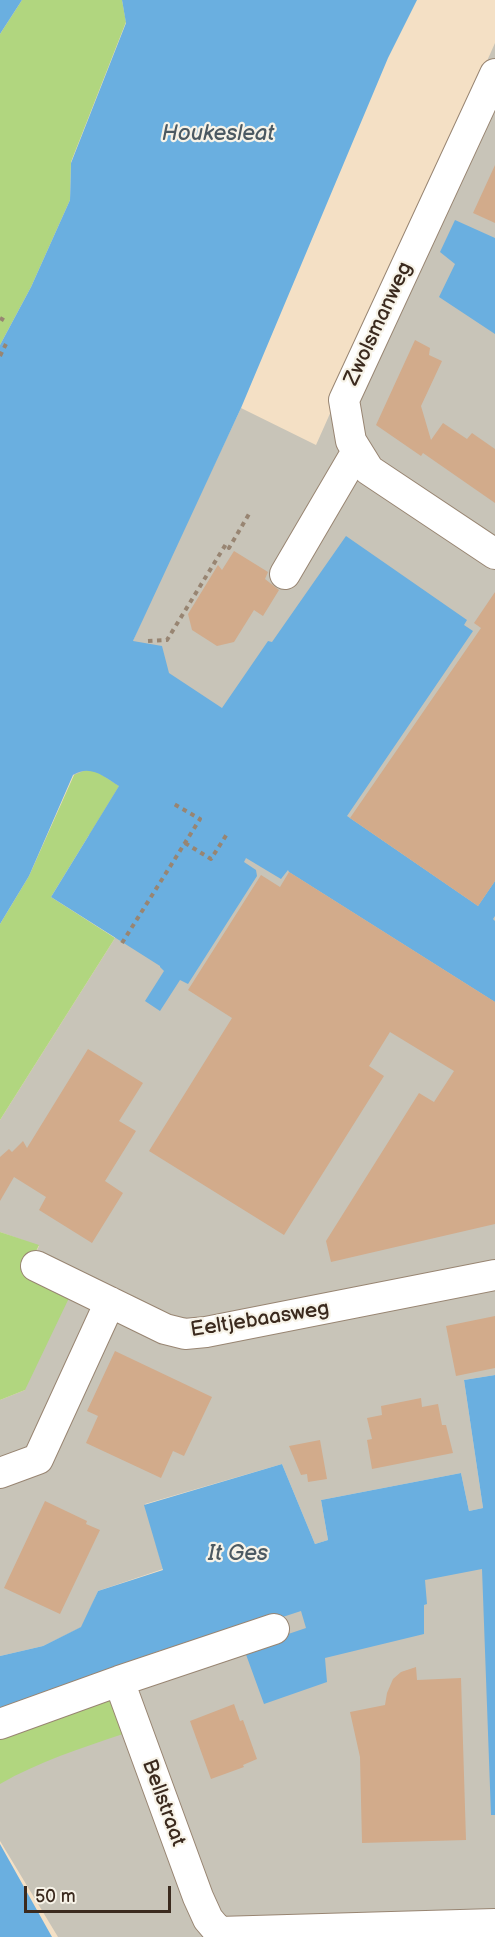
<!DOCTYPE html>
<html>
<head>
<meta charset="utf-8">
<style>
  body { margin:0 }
  #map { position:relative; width:495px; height:1937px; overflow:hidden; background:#f4e0c5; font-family:"Balsamiq Sans",sans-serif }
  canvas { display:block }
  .scale { position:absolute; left:24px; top:1886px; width:147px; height:27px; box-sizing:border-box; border:3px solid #3b2a1e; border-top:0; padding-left:8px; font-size:18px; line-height:21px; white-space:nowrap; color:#3b2a1e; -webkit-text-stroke:4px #f7f3e8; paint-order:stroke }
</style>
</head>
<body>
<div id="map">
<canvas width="495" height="1937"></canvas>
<div class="scale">50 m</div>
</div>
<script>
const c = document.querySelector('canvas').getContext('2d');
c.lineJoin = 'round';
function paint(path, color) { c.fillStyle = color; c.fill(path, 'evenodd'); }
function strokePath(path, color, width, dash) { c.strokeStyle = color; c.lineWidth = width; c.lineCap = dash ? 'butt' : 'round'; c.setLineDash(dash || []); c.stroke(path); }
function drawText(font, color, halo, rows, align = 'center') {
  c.font = font + ' "Balsamiq Sans",sans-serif'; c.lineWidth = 4.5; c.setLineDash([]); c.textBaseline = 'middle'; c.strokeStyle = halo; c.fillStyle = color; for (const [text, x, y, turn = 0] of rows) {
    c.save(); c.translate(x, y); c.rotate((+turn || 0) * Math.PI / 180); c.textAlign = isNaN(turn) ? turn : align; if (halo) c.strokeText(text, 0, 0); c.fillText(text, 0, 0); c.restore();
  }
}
const industrial = new Path2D(`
  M495,43V1375L464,1380L483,1508L469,1511L461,1473L321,1500L328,1540L315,1544L282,1464L145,1504L163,1569L98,1591L82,1627L43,1646L0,1656V1400L25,1390V1275L39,1246L0,1232V1120L115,938L74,775L157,586L241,408L316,445Z
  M495,1556V1937H58L0,1841V1705L331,1591Z`);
const green = new Path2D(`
  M22,0H122L126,22L71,162L70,200L31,287L0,345V34Z
  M86,770H94L119,786L51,897L115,938L0,1120V924L29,876L74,775Z
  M0,1232L39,1245L25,1275L69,1298L25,1390L0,1400Z
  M108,1696L123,1734C81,1748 38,1762 0,1784V1732Z`);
const water = new Path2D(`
  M0,0H22L0,34Z
  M122,0H417L388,58L241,408L133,641L162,646L169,673L222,708L268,641L272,642L346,536L467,620L464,625L473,631L347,816L478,906L495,881V916L493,919L495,921V1002L289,872L288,870L281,879L246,858L244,862L256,870L257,876L188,984L180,980L160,1011L145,1001L164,971L160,967V966L51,897L119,786C104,777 91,764 73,775L29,876L0,924V345L31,287L70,200L71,163L126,23Z
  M455,220L495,238V334L439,297L455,264L440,252Z
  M495,1375V1815H491L482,1569L425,1580L427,1604L424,1605V1634L325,1658L327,1682L264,1704L244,1649L306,1628L301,1611L176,1652L161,1650L64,1688L0,1710V1656L43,1646L81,1627L98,1591L163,1570L144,1505L282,1464L315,1544L328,1540L321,1500L461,1473L469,1511L483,1508L464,1380Z
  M0,1844L52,1937H0Z`);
const building = new Path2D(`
  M495,165V223L473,213Z
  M415,340L430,348L429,355L442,361L421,406L431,440L443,423L467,439L472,433L495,449V503L423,453L421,456L376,425Z
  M234,551L268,572L265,579L279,590L263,616L254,610L234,642L217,646L192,630L188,614L218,565L222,570Z
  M495,592V881L478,906L350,818L481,628L474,623Z
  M289,872L495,1002V1224L331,1262L326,1241L419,1093L434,1102L454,1071L390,1032L369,1066L384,1076L284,1235L149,1151L232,1018L188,990L261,875L280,887Z
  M88,1049L143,1083L119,1121L136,1131L105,1181L123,1193L92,1243L39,1210L46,1197L14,1177L0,1201V1157L9,1149L12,1152L23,1141L27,1148Z
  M495,1316V1368L456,1376L446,1326Z
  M115,1351L212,1397L184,1456L173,1451L161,1478L86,1443L98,1416L87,1411Z
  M421,1398L422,1407L438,1404L442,1425H446L453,1453L372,1469L367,1440L372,1439L367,1418L382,1415L381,1406Z
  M320,1440L327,1479L308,1482L307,1474L301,1475L289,1446Z
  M45,1501L87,1521L86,1524L100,1530L60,1614L4,1588Z
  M416,1667L417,1680L461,1678L466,1840L362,1843L360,1757L350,1712L385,1705L387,1693L393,1679L401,1672Z
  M234,1704L240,1721L243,1720L257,1759L243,1765L244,1767L211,1779L190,1721Z`);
const path = new Path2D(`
  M0,318L7,322
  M0,356L6,344
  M148,641L167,640L226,544L229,548L249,514
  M185,843L211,859L227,834
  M122,943L200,819L172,803`);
const minor = new Path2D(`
  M495,74L344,400L351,441L369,470L495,554
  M285,574L357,451
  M36,1266L165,1329L185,1334L206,1332L495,1275
  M0,1473L38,1459L110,1302
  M119,1681L198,1897L208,1919L219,1932L495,1924
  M0,1724L119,1681L274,1629`);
const streetNames = [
  ["Zwolsmanweg",379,324,-65],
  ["Eeltjebaasweg",260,1320,-9],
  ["Bellstraat",163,1803,70]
];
const waterNames = [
  ["Houkesleat",218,134],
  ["It Ges",238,1554]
];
paint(industrial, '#c8c4b8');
paint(green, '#b1d67f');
paint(water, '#6aafe0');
paint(building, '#d2ab8b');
strokePath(minor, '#988572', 32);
strokePath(path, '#988572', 4, [4.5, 4.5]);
strokePath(minor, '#fff', 30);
drawText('21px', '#3b2a1e', '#f7f3e8', streetNames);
drawText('italic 22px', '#4b5962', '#f7f3e8', waterNames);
</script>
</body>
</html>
